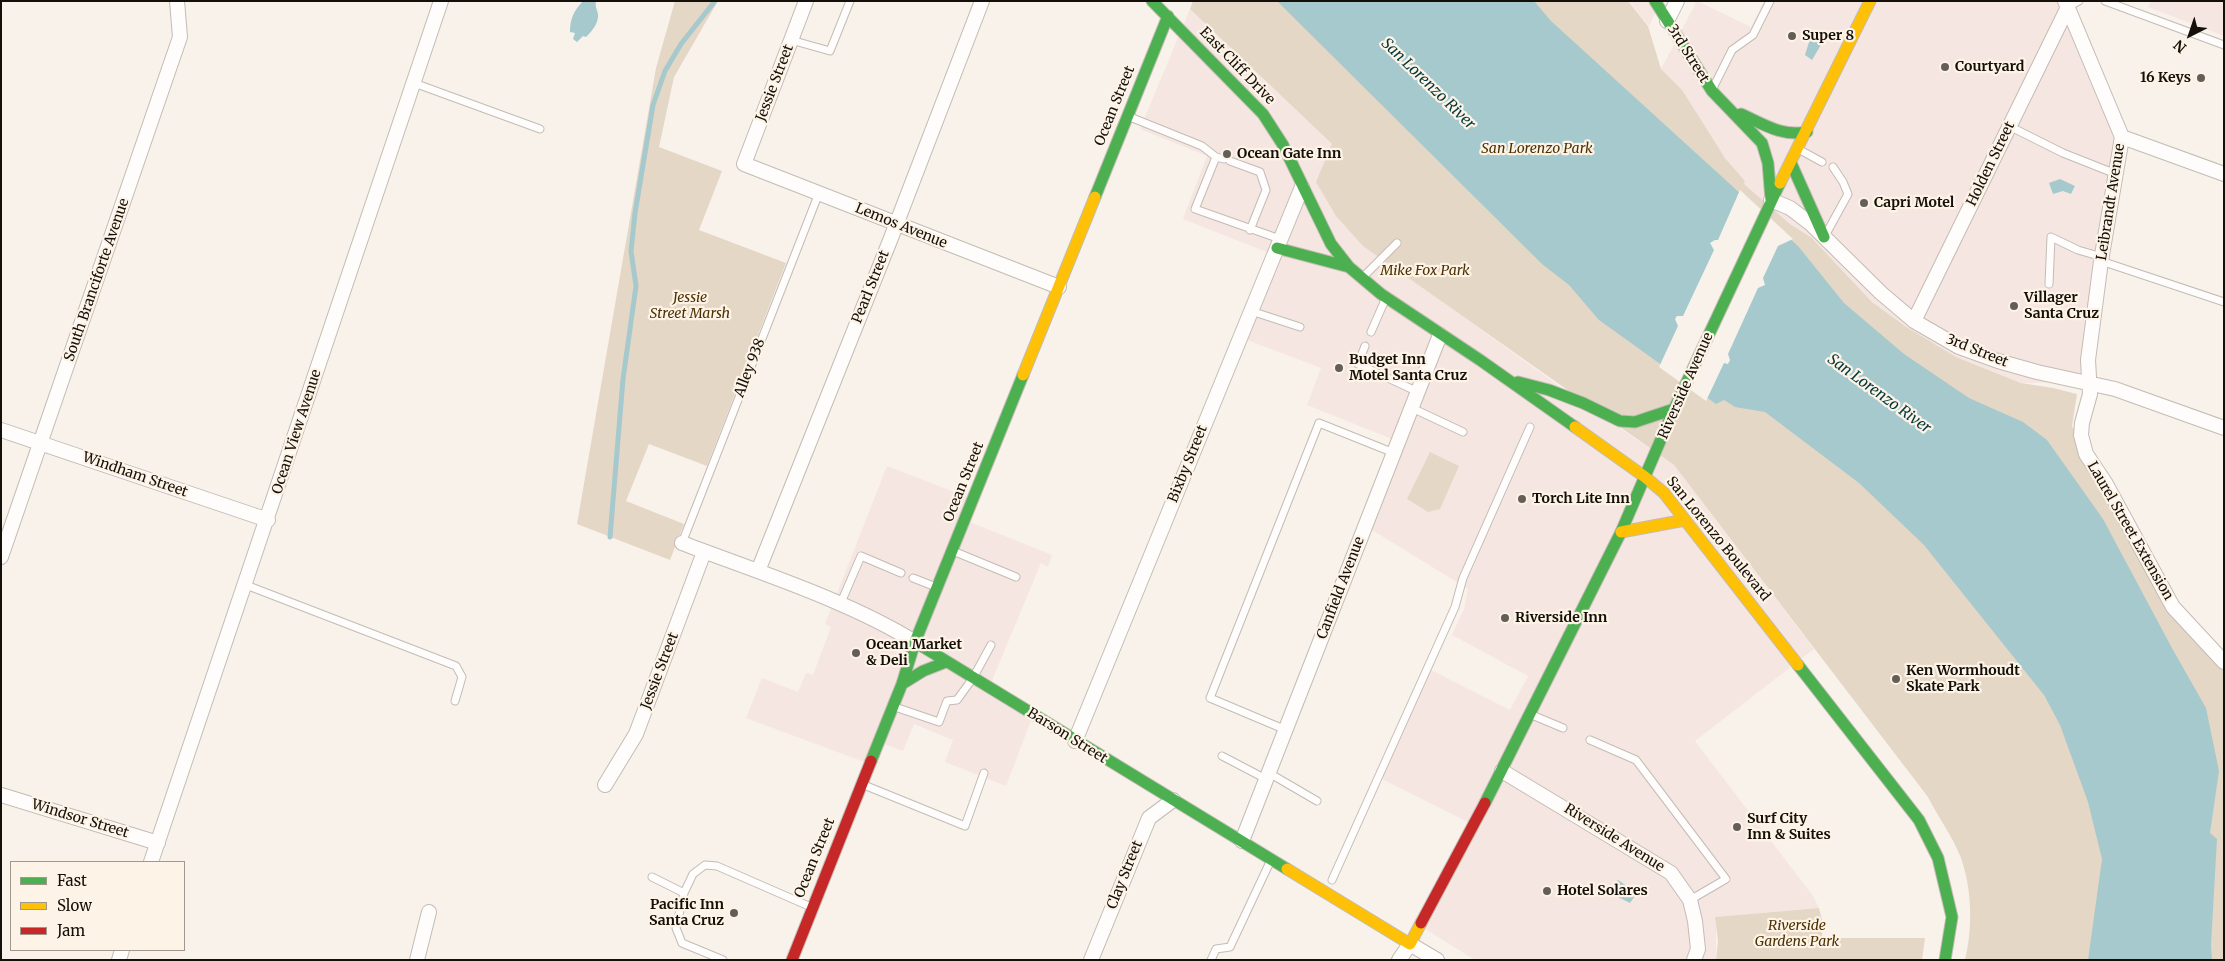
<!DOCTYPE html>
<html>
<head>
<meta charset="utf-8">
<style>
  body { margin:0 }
  #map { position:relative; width:2225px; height:961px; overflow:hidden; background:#f8f2eb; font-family:Merriweather,serif }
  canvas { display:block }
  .frame { position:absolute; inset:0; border:2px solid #140f08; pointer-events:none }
  .legend { position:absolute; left:10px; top:861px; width:175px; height:90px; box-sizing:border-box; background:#fdf3e6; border:1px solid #a0988d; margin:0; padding:6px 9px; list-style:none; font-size:15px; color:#140f08 }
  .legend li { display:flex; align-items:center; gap:10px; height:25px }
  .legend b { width:25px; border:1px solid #a0988d }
  .north { position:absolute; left:2165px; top:10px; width:50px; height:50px; -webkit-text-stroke:4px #fdf3e6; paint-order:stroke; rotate:221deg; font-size:14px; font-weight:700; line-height:20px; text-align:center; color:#140f08 }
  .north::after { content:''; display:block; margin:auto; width:18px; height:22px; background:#140f08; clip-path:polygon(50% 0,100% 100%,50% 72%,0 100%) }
</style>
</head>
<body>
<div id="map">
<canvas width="2225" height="961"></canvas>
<div class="frame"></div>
<ul class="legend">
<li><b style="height:6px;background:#4caf50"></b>Fast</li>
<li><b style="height:6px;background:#ffc107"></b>Slow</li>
<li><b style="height:6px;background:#c62828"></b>Jam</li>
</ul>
<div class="north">N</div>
</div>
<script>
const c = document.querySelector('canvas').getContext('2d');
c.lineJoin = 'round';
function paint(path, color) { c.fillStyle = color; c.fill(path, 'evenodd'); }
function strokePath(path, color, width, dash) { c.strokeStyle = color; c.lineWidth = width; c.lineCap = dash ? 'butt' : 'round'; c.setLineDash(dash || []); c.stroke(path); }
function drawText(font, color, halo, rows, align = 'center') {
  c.font = font + ' Merriweather,serif'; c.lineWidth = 4.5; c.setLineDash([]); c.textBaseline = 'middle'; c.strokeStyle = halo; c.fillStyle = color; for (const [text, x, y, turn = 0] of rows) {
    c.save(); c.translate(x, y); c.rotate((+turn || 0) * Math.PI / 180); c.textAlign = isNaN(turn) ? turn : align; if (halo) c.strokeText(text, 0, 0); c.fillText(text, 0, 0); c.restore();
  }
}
const commercial = new Path2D(`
  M1629,1H1661L1649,26Z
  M1697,1L1751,27L1764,1H2065L2122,137L2089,382L2021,383L1956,357L1905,326L1872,302L1812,238L1790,224L1744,184L1745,181L1725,158L1661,69Z
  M2151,1H2224V36L2148,7Z
  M1190,9L1332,144L1401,272L1573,396L1674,465L1814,649L1695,741L1813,896L1819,908L1716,917V960H1475L1419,925L1472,824L1376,776L1425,667L1510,710L1528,676L1452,635L1464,609L1468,589L1364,525L1397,441L1307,405L1321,368L1237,336L1269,253L1183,219L1207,156L1140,129Z
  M887,466L970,498L962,519L1052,555L1048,567L1041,563L991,683L1035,710L1006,786L945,762L953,740L914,724L903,751L877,741L867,763L746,718L762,678L798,692L806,673L813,675L831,627L825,624Z`);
const green = new Path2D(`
  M675,1H718L674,77L659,147L722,171L699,230L786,263L707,466L649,444L626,501L684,524L670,560L577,524L656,68Z
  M1193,1H1628L1648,26L1661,69L1682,90L1725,158L1745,181L1744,184L1790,224L1812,238L1872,302L1905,326L1956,357L2021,383L2053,388L2077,394L2072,426L2086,454L2173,607L2224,666V960H1965C1973,927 1972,890 1961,858C1953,837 1938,817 1928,797L1674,465L1363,246L1336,216L1316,182L1332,144L1190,9Z
  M1430,452L1459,466L1440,509L1428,512L1407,499Z
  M1819,908L1823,924L1822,938H1925L1922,960H1716L1718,941L1715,917Z`);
const water = new Path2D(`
  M583,1H596C595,7 597,9 598,14C599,23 592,31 586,37L583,36L577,42L573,39L575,33L570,32C570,18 574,11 583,1Z
  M1277,1H1534L1551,21L1798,246L1844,303L1904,354L1969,398L2023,422L2047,440L2103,519L2173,650L2206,708L2219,771L2210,833L2217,839L2211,945L2212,960H2088L2102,859L2088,802L2060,725L2044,695L1924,545L1859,483L1765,412L1735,407L1724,400L1716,404L1599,320L1569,285L1542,264Z
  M1815,36L1820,38L1822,43L1812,60L1805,55L1810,39Z
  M2060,179L2075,186L2071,194L2063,191L2053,194L2049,183Z
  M1618,880L1637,893L1630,903L1612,894L1611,888Z`);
const pier = new Path2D(`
  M1740,190L1793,239L1778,246L1763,278L1765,285L1758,288L1728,354L1730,360L1728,364L1724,363L1706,401L1659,367L1678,326L1675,319L1677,316H1683L1714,250L1710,243L1715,240H1718Z`);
const stream = new Path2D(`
  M610,537L623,379L636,286L631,251L635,213L653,105L665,71L681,44L715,1`);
const lane = new Path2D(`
  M2105,1L2224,45
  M2068,7L2079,1
  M791,40L830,51L850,1
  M414,83L540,129
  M1713,88L1732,50L1753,35L1770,1
  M1130,117L1202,146L1216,157L1195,209L1280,239
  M2009,126L2063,153L2116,174
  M1800,150L1822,162
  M1216,157L1224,159
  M1230,161L1260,172L1266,190L1250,230
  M1826,234L1848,194L1843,182L1833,167
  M2101,261L2224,302
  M1363,277L1397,243
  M2049,284L2051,237L2078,250L2102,257
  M1251,311L1300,327
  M1371,332L1385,300
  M1365,346L1358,364L1418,392
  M1412,408L1463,432
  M682,543L819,193
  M953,551L1016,577
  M913,578L936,587
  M246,585L456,666L462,677L455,701
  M840,605L861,556L901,573
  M895,707L939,722L947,701L957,700L973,678L991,645
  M1532,715L1563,728
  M1286,730L1210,698L1319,423L1394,453
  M1590,740L1636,760L1726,879L1690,900
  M1222,756L1266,779
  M1269,773L1317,801
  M864,785L965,826L984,773
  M652,877L684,893
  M1332,880L1455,607L1463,578L1530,427
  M723,960L682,943L676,928L684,893L693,874L705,865L717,866L811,907
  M1211,960L1216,949L1230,947L1270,862`);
const street = new Path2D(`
  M806,1L744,164L1059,287
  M2065,1L2122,137L2101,261L2088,360L2090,394L2082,423L2081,435L2086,454L2106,484L2173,607L2224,662
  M1667,21L1677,1
  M2122,137L2224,174
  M1771,200L1790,208L1811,224L1881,293L1914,321L1959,347L1998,361L2037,372L2115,389L2224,428
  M1914,321L2068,7
  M1,430L268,520
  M682,543C758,572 847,600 915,642
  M1,557L180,37L177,1
  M758,571L891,238L982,1
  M1075,741L1302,187
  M1502,771L1671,873L1690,900L1695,921L1698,949L1694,960
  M605,785L636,734L704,552
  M1,795L158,843
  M1242,841L1440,335
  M151,862L441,1
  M119,960L122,950
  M417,960L429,912
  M1091,960L1149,818L1173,800
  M1399,960L1410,944L1437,960`);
const fast = new Path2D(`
  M1152,1L1263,114L1283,145L1331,244L1349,267L1381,294L1480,360L1575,427
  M1655,1L1712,91L1762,143L1768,163L1771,200
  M1741,114C1763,124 1782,137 1807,132
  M1791,163L1824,237
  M1095,197L1168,16
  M1277,248L1349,267
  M1518,382L1549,390L1583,403L1620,421L1635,422L1674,409
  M915,642L1287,869
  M1798,665L1919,820L1938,858L1952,917L1945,960
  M902,684L923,671L946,662
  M871,761L902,684L915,642L1023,375
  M1485,803L1621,532L1674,409L1780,183`);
const slow = new Path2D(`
  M1780,183L1870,1
  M1023,375L1095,197
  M1575,427L1645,477L1664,493L1798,665
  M1621,532L1685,520
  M1287,869L1410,944L1421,923`);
const jam = new Path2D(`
  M1421,923L1485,803
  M792,960L871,761`);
const markers = [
  [1792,36,5,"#645e57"],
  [1945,67,5,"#645e57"],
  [2201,78,5,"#645e57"],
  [1227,154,5,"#645e57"],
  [1864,203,5,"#645e57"],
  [2014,306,5,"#645e57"],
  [1339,368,5,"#645e57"],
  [1522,499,5,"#645e57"],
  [1505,618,5,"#645e57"],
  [856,653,5,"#645e57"],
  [1896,679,5,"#645e57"],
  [1737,827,5,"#645e57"],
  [1547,891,5,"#645e57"],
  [734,913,5,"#645e57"]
];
const poiNames = [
  ["Super 8",1802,36],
  ["Courtyard",1955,67],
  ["16 Keys",2191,78,"right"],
  ["Ocean Gate Inn",1237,154],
  ["Capri Motel",1874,203],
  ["Villager",2024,298],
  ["Santa Cruz",2024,314],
  ["Budget Inn",1349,360],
  ["Motel Santa Cruz",1349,376],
  ["Torch Lite Inn",1532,499],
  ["Riverside Inn",1515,618],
  ["Ocean Market",866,645],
  ["& Deli",866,661],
  ["Ken Wormhoudt",1906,671],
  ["Skate Park",1906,687],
  ["Surf City",1747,819],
  ["Inn & Suites",1747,835],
  ["Hotel Solares",1557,891],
  ["Pacific Inn",724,905,"right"],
  ["Santa Cruz",724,921,"right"]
];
const streetNames = [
  ["3rd Street",1688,54,58],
  ["East Cliff Drive",1237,66,46],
  ["Jessie Street",775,83,-69],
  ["Ocean Street",1115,106,-68],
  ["Holden Street",1991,164,-64],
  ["Leibrandt Avenue",2111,202,-81],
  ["Lemos Avenue",901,226,22],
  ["South Branciforte Avenue",97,280,-71],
  ["Pearl Street",871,287,-68],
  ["3rd Street",1977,351,22],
  ["Alley 938",750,368,-69],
  ["Riverside Avenue",1686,386,-66],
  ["Ocean View Avenue",297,432,-72],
  ["Bixby Street",1188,464,-68],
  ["Windham Street",135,475,19],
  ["Ocean Street",964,482,-68],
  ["Laurel Street Extension",2130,531,60],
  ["San Lorenzo Boulevard",1718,539,51],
  ["Canfield Avenue",1341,588,-69],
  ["Jessie Street",660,671,-69],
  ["Barson Street",1067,736,32],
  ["Windsor Street",80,819,17],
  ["Riverside Avenue",1614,838,32],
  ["Ocean Street",815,858,-68],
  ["Clay Street",1125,875,-68]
];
const parkNames = [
  ["San Lorenzo Park",1537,149],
  ["Mike Fox Park",1425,271],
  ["Jessie",690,298],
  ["Street Marsh",690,314],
  ["Riverside",1797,926],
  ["Gardens Park",1797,942]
];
const waterNames = [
  ["San Lorenzo River",1428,84,44],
  ["San Lorenzo River",1879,394,36]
];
paint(commercial, '#f6e6e2');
paint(green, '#e5d7c6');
paint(water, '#a6c9cd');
paint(pier, '#f8f2eb');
strokePath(stream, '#a6c9cd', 5);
strokePath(lane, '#c2bcb5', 9);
strokePath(street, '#c2bcb5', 16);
strokePath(fast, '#c2bcb5', 13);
strokePath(slow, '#c2bcb5', 13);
strokePath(jam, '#c2bcb5', 13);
strokePath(lane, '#fefdfc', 7);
strokePath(street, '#fefdfc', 14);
strokePath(fast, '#4caf50', 11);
strokePath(slow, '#ffc107', 11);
strokePath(jam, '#c62828', 11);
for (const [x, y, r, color] of markers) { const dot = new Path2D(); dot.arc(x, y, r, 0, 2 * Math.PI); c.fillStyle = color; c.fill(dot); strokePath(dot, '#fdf3e6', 2); }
drawText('bold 14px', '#140f08', '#fdf3e6', poiNames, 'left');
drawText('14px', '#140f08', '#fdf3e6', streetNames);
drawText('italic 14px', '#4b3001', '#fdf3e6', parkNames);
drawText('italic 15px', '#01373d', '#fdf3e6', waterNames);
</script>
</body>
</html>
